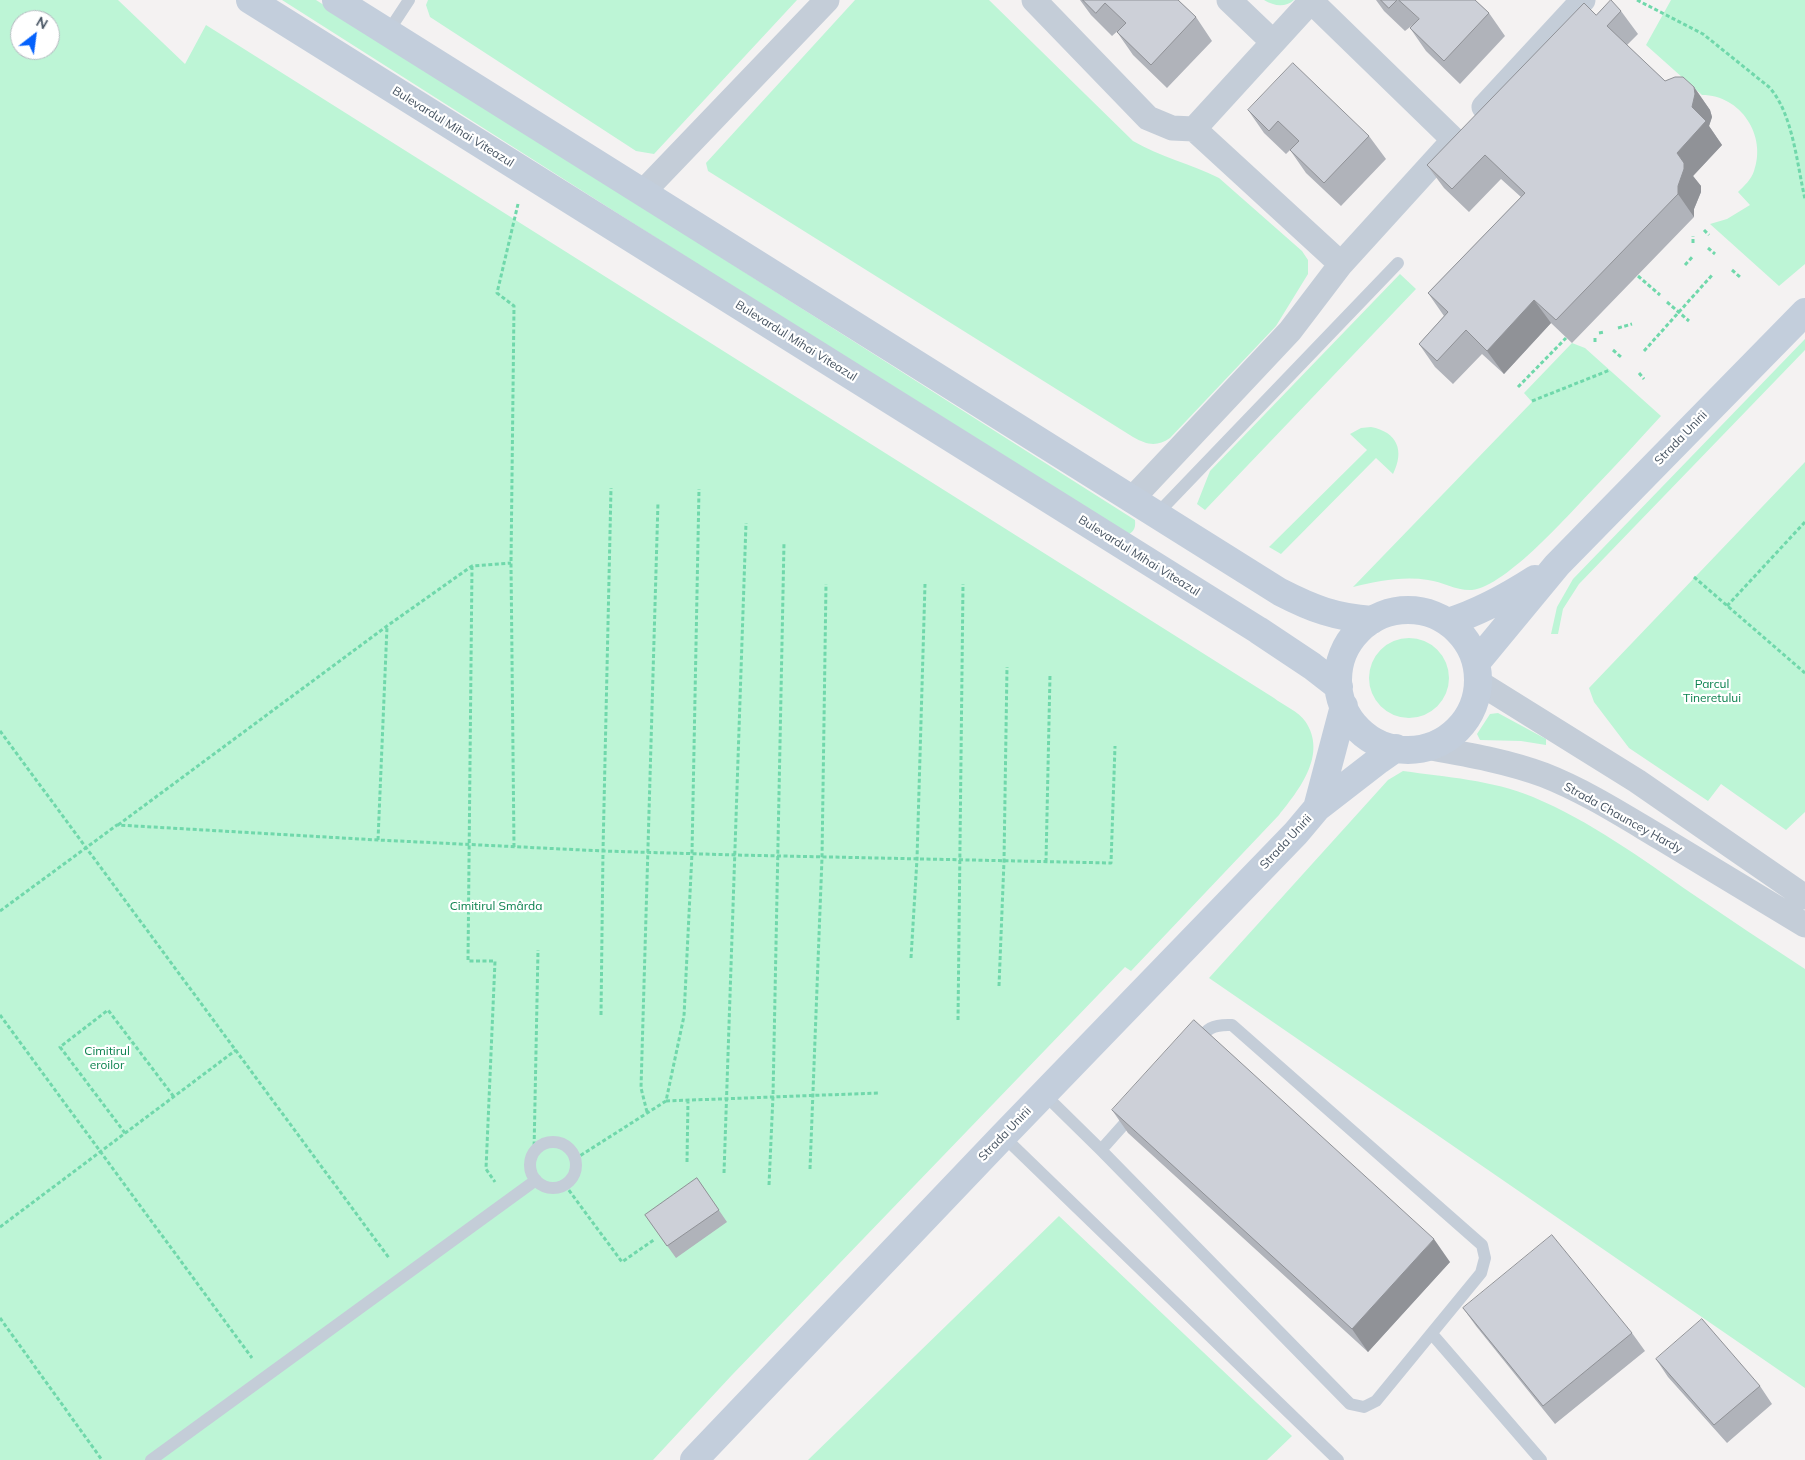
<!DOCTYPE html>
<html>
<head>
<meta charset="utf-8">
<style>
  body { margin:0 }
  #map { position:relative; width:1805px; height:1460px; overflow:hidden; background:#f4f2f2; font-family:Mulish,sans-serif }
  canvas { display:block }
  .north { position:absolute; left:10px; top:10px; width:50px; height:50px; box-sizing:border-box; background:#fff; border:1px solid #b5bbc0; border-radius:50%; rotate:30deg; font-size:14px; font-weight:700; line-height:20px; text-align:center; color:#475462 }
  .north::after { content:''; display:block; margin:auto; width:18px; height:22px; background:#0461fc; clip-path:polygon(50% 0,100% 100%,50% 72%,0 100%) }
</style>
</head>
<body>
<div id="map">
<canvas width="1805" height="1460"></canvas>
<div class="north">N</div>
</div>
<script>
const c = document.querySelector('canvas').getContext('2d');
c.lineJoin = 'round';
function paint(path, color) { c.fillStyle = color; c.fill(path, 'evenodd'); }
function strokePath(path, color, width, dash) { c.strokeStyle = color; c.lineWidth = width; c.lineCap = dash ? 'butt' : 'round'; c.setLineDash(dash || []); c.stroke(path); }
function drawText(font, color, halo, rows, align = 'center') {
  c.font = font + ' Mulish,sans-serif'; c.lineWidth = 4.5; c.setLineDash([]); c.textBaseline = 'middle'; c.strokeStyle = halo; c.fillStyle = color; for (const [text, x, y, turn = 0] of rows) {
    c.save(); c.translate(x, y); c.rotate((+turn || 0) * Math.PI / 180); c.textAlign = isNaN(turn) ? turn : align; if (halo) c.strokeText(text, 0, 0); c.fillText(text, 0, 0); c.restore();
  }
}
const green = new Path2D(`
  M0,0H118L185,64L206,25L1274,698C1283,705 1299,712 1305,721C1328,754 1299,790 1279,815L1131,971L1125,967L732,1375L653,1460H0ZM20,20H50V50H20Z
  M282,0H316L1135,520C1136,529 1133,533 1125,536Z
  M428,0H797L654,154L636,151L430,17L426,5Z
  M855,0H989L1133,141C1160,157 1191,164 1219,178L1302,251L1308,260V274L1276,326L1170,438C1157,447 1147,445 1133,437L708,171L706,163Z
  M1264,0H1294C1285,8 1274,6 1264,0Z
  M1671,0H1805V264L1779,286L1710,224L1727,219L1750,205L1738,192C1744,186 1751,180 1754,171C1767,136 1741,95 1702,95L1646,45Z
  M1400,274L1416,289L1205,510L1197,504L1210,471Z
  M1805,339V350L1579,584L1563,609L1558,634H1551L1557,607L1573,579Z
  M1572,343L1585,348L1661,416C1639,440 1618,463 1596,486C1571,512 1507,586 1472,590C1457,591 1443,582 1428,580C1403,576 1378,581 1353,587L1532,402L1524,393Z
  M1371,427C1397,432 1405,450 1393,474L1376,458L1281,554L1269,547L1367,450L1350,434L1361,428Z
  M1805,462V812L1786,830L1721,784L1708,801L1629,748L1594,702L1589,688Z
  M1369 678a40 40 0 1 1 80 0a40 40 0 1 1-80 0Z
  M1498,713L1546,739V745L1521,741L1480,740L1477,734L1490,714Z
  M1403,771C1446,777 1492,780 1533,797C1590,821 1641,858 1691,893C1729,919 1767,944 1805,969V1388L1209,978L1388,780Z
  M1059,1216L1292,1436L1267,1460H808Z`);
const path = new Path2D(`
  M1637,0L1703,34L1769,87C1793,113 1797,165 1805,199
  M1704,230L1709,235
  M1693,243V236
  M1708,248L1715,254
  M1685,265L1693,256
  M1732,270L1740,277
  M1638,276L1660,295
  M1667,302L1689,321
  M1618,328L1632,324
  M1599,333L1604,332
  M1595,338V342
  M1613,350L1621,357
  M1644,351L1713,274
  M1639,373L1644,379
  M1518,387L1566,338
  M1532,401L1610,370
  M472,566L468,961H495L486,1169L495,1182
  M1694,577L1805,673
  M1727,606L1805,522
  M0,731L389,1258
  M118,825L387,626L472,566L511,563
  M378,840L387,627
  M514,847L511,563L514,306L497,293L518,204
  M1046,862L1050,675
  M0,911L117,825L378,840L603,851L736,855L1111,863L1115,746
  M911,958L917,859L925,584
  M999,986L1004,861L1007,667
  M0,1015L252,1358
  M601,1015L603,851L611,488
  M958,1020L963,584
  M666,1101L878,1093
  M647,1112L641,1088L658,502
  M125,1133L60,1047L108,1010L174,1097
  M534,1152L538,950
  M575,1159L666,1101L684,1016L692,853L699,489
  M687,1162L688,1099
  M810,1169L822,858L826,584
  M724,1173L746,523
  M565,1185L622,1262L655,1239
  M769,1185L773,1096L784,542
  M0,1227L236,1050
  M0,1318L102,1460`);
const service = new Path2D(`
  M388,32L409,0
  M1156,515L1398,263
  M1044,1094L1101,1150L1350,1404L1364,1407L1376,1401L1481,1273L1485,1258L1482,1245L1232,1025C1212,1024 1207,1029 1195,1043
  M1003,1136L1338,1460
  M530 1165a23 23 0 1 1 46 0a23 23 0 1 1-46 0Z
  M1101,1150L1134,1113
  M1432,1334L1541,1460
  M151,1460L536,1180`);
const minor = new Path2D(`
  M1034,0L1148,118L1172,128L1194,129L1312,0
  M1229,0L1273,42
  M1311,1L1454,140
  M1484,107L1583,0
  M644,191L827,0
  M1341,264L1452,142
  M1131,500L1290,331L1341,264L1194,129
  M1478,682L1637,781L1805,897
  M1426,747C1465,754 1506,761 1544,775C1585,791 1624,816 1661,838C1709,867 1757,896 1805,925`);
const secondary = new Path2D(`
  M250,0L1258,630L1312,666L1339,687
  M336,0L1280,592C1313,609 1335,617 1372,620
  M1338 680a70 70 0 1 1 140 0a70 70 0 1 1-140 0Z
  M1448,622C1480,612 1507,597 1535,579
  M1476,663L1557,565L1805,312
  M1317,808L1344,706
  M694,1460L1003,1136L1296,833L1317,808L1379,760L1396,748`);
const wall = new Path2D(`
  M1080,0H1178L1196,17L1212,41L1167,88L1133,55L1117,32L1122,27L1112,36L1091,15Z
  M1376,0H1475L1489,13L1505,36L1460,84L1426,51L1410,28L1415,23L1405,31L1384,11Z
  M1621,11L1638,34L1627,45L1665,81L1694,87L1710,110L1712,117L1709,126L1722,145L1693,176L1701,186V192L1694,209V217L1572,343L1551,323L1504,374L1482,354L1453,384L1435,367L1419,344L1444,316L1428,293L1521,197L1501,179L1469,212L1444,188L1427,165L1596,15Z
  M1248,110L1369,136L1386,159L1341,206L1306,173L1290,150L1295,145L1286,154L1264,133Z
  M1112,1110L1450,1262L1368,1352L1128,1133Z
  M697,1178L727,1222L676,1258L645,1215Z
  M1463,1308L1632,1333L1645,1351L1555,1424L1476,1326Z
  M1656,1359L1760,1386L1772,1404L1727,1443L1668,1377Z`);
const shadedWall = new Path2D(`
  M1694,87L1710,110L1712,117L1709,126L1722,145L1693,176L1701,186V192L1694,209V217L1678,194L1677,153L1692,107Z
  M1534,300L1551,323L1504,374L1487,351Z
  M1434,1239L1450,1262L1368,1352L1352,1329Z`);
const building = new Path2D(`
  M1083,0H1178L1196,17L1151,65L1117,32L1126,23L1105,3L1096,13Z
  M1381,0H1397L1389,8Z
  M1399,0H1475L1489,13L1444,61L1410,28L1419,19Z
  M1611,0L1621,11L1607,26L1665,81L1675,77H1683L1694,87L1695,94L1692,107L1706,121L1677,153L1684,163V169L1678,186V194L1556,320L1534,300L1487,351L1466,330L1437,361L1419,344L1448,312L1428,293L1525,193L1485,155L1452,189L1427,165L1584,3L1596,15Z
  M1293,63L1369,136L1324,183L1290,150L1299,141L1278,121L1269,131L1248,110Z
  M1194,1020L1434,1239L1352,1329L1112,1110Z
  M697,1178L719,1210L667,1246L645,1215Z
  M1552,1235L1632,1333L1543,1406L1463,1308Z
  M1702,1319L1760,1386L1714,1425L1656,1359Z`);
const streetNames = [
  ["Bulevardul Mihai Viteazul",453,127,32],
  ["Bulevardul Mihai Viteazul",796,341,32],
  ["Strada Unirii",1681,438,-46],
  ["Bulevardul Mihai Viteazul",1139,556,32],
  ["Strada Chauncey Hardy",1623,818,29],
  ["Strada Unirii",1286,842,-47],
  ["Strada Unirii",1005,1134,-46]
];
const parkNames = [
  ["Parcul",1712,684],
  ["Tineretului",1712,698],
  ["Cimitirul Smârda",496,906],
  ["Cimitirul",107,1051],
  ["eroilor",107,1065]
];
paint(green, '#bdf5d6');
strokePath(path, '#70d8ab', 3, [4, 2.5]);
strokePath(service, '#c4cdd8', 12);
strokePath(minor, '#c4cdd8', 25);
strokePath(secondary, '#c3cedc', 28);
paint(wall, '#b0b3ba');
paint(shadedWall, '#909297');
paint(building, '#cdd0d8');
strokePath(building, '#909297', 1);
drawText('12px', '#475462', '#fff', streetNames);
drawText('12px', '#0c824f', '#fff', parkNames);
</script>
</body>
</html>
